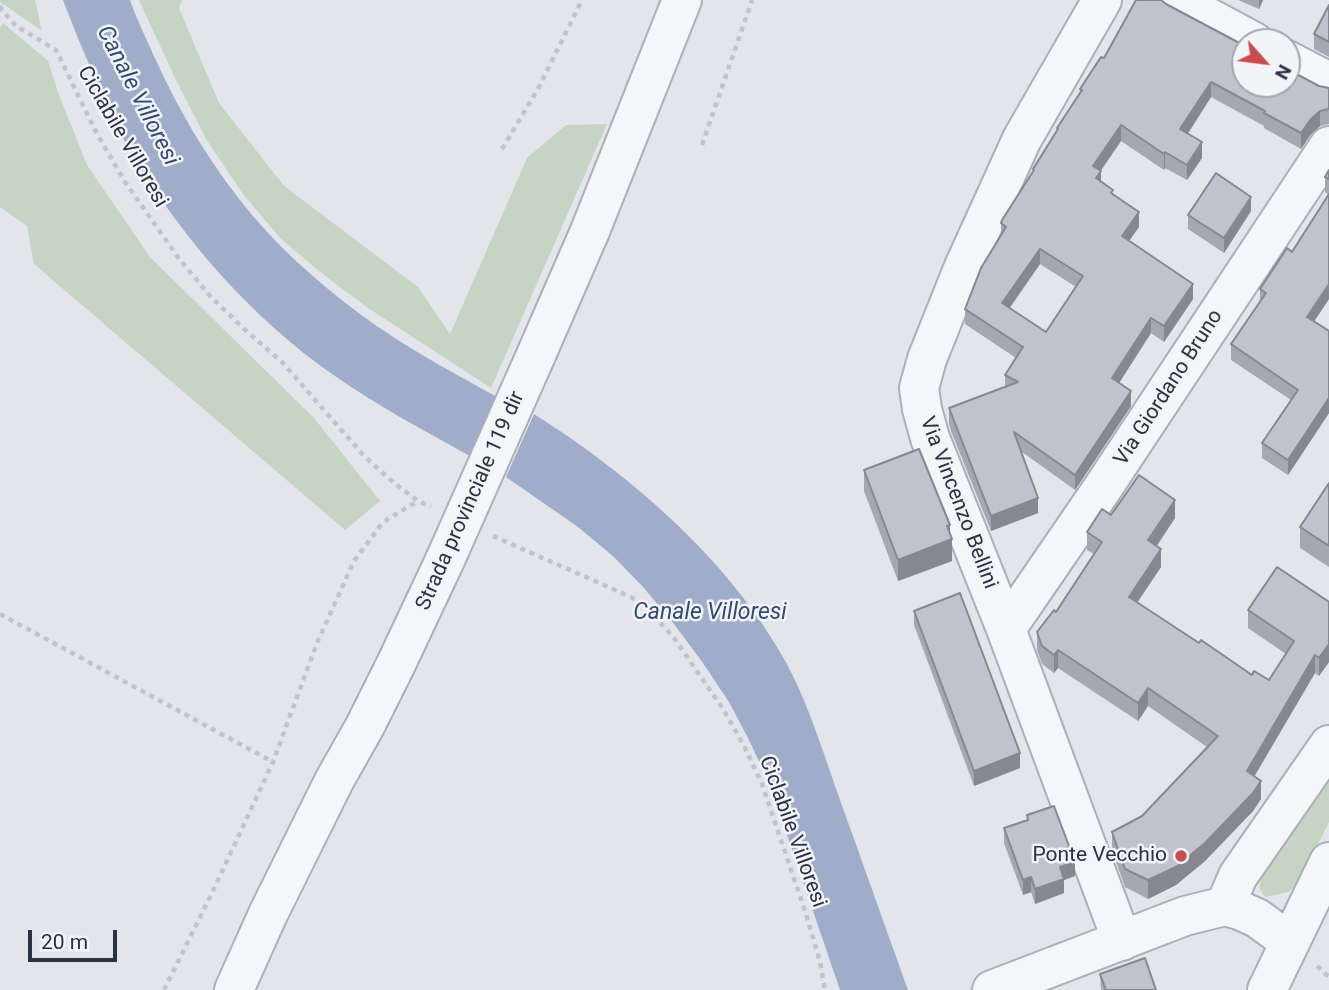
<!DOCTYPE html>
<html>
<head>
<meta charset="utf-8">
<style>
  body { margin:0 }
  #map { position:relative; width:1329px; height:990px; overflow:hidden; background:#e3e5eb; font-family:Roboto,sans-serif }
  canvas { display:block }
  .north { position:absolute; left:1231px; top:28px; width:70px; height:70px; box-sizing:border-box; background:#f2f4f8; border:2px solid #a2a6b0; border-radius:50%; rotate:118deg; font-size:19px; font-weight:700; line-height:28px; text-align:center; color:#2b3043 }
  .north::after { content:''; display:block; margin:auto; width:24px; height:32px; background:#cc4b4c; clip-path:polygon(50% 0,100% 100%,50% 72%,0 100%) }
  .scale { position:absolute; left:28px; top:930px; width:89px; height:32px; box-sizing:border-box; border:4px solid #2b3043; border-top:0; padding-left:9px; font-size:21px; line-height:24px; white-space:nowrap; color:#2b3043; -webkit-text-stroke:5px #f2f4f8; paint-order:stroke }
</style>
</head>
<body>
<div id="map">
<canvas width="1329" height="990"></canvas>
<div class="north">N</div>
<div class="scale">20 m</div>
</div>
<script>
const c = document.querySelector('canvas').getContext('2d');
c.lineJoin = 'round';
function paint(path, color) { c.fillStyle = color; c.fill(path, 'evenodd'); }
function strokePath(path, color, width, dash) { c.strokeStyle = color; c.lineWidth = width; c.lineCap = dash ? 'butt' : 'round'; c.setLineDash(dash || []); c.stroke(path); }
function drawText(font, color, halo, rows, align = 'center') {
  c.font = font + ' Roboto,sans-serif'; c.lineWidth = 5; c.setLineDash([]); c.textBaseline = 'middle'; c.strokeStyle = halo; c.fillStyle = color; for (const [text, x, y, turn = 0] of rows) {
    c.save(); c.translate(x, y); c.rotate((+turn || 0) * Math.PI / 180); c.textAlign = isNaN(turn) ? turn : align; if (halo) c.strokeText(text, 0, 0); c.fillText(text, 0, 0); c.restore();
  }
}
const green = new Path2D(`
  M0,0H35L42,31L0,2Z
  M139,0H182L179,8L219,103L284,186L418,287L450,334L527,158L566,125L607,124L491,388L368,308L325,276L280,238L243,194L206,139L174,76Z
  M3,23L48,61L59,95L87,165L150,257L314,418L380,501L345,530L34,264L27,226L0,207V28Z
  M1329,782V822L1298,885L1288,892L1266,897C1256,889 1260,879 1266,868Z`);
const water = new Path2D(`
  M63,0H130C136,18 145,36 153,54C176,105 205,156 240,200C274,244 316,281 360,314C403,346 450,371 497,397L470,456C423,430 376,405 332,374C252,318 187,243 135,160C127,148 122,135 116,122C96,82 79,42 63,0Z
  M534,414C632,476 732,562 788,666C810,708 824,755 840,800C863,863 885,927 908,990H840L770,785L749,740L729,702L703,663L674,624L644,588L614,557L578,527L506,477Z`);
const pier = new Path2D(`
  M533,411H535L504,480L502,478Z`);
const path = new Path2D(`
  M0,6L2,10L16,26L56,50L96,132L125,182L180,260L210,296L244,329L282,362L365,457L393,482L418,501L431,507
  M702,145L752,0
  M502,149L538,89L582,0
  M493,536L631,597L648,609L674,638L723,709L743,744L762,784L806,914L820,962L825,990
  M0,614L273,762
  M1317,966L1329,977
  M164,990L212,893L273,762L317,643L354,561L383,522L418,501`);
const minor = new Path2D(`
  M1102,0L1022,139L963,269L927,359L919,388L922,409L930,438L1006,629L1122,941
  M1176,0L1254,42
  M1287,60L1329,82
  M536,355L590,231L682,0
  M1006,629L1102,489L1329,146
  M1225,906L1238,876L1329,745
  M234,990L268,914L334,781L365,726L396,664L445,560
  M992,990L1185,916L1225,906L1239,910L1257,918L1290,942
  M1267,990L1329,862`);
const minorBridge = new Path2D(`
  M445,560L536,355`);
const wall = new Path2D(`
  M1238,0H1263L1259,9Z
  M1329,5V57L1314,49V34Z
  M1104,58L1245,84L1319,86L1329,88V124L1320,126L1311,134L1301,149L1264,128V126L1211,97L1188,134L1202,158L1187,180L1165,168L1164,170L1121,141L1101,171V181L1113,195L1139,227L1129,241L1193,299L1164,342L1151,333L1119,383L1131,406L1075,490L1022,452L1038,513L991,531L951,431L949,423V408L1005,387V375L1016,358L965,324V309L1001,236V223L1033,172V169L1057,131V128L1080,93V89ZM1040,264L1076,287L1046,332L1010,308Z
  M1329,170V299L1314,321L1329,331V413L1288,475L1262,458V443L1291,400L1231,360V344L1260,302V289L1292,252L1329,195L1325,192V177Z
  M1251,211L1224,253L1188,229V215Z
  M864,470L950,532L952,561L898,581L864,491Z
  M1329,483V567L1300,548V527Z
  M1111,515L1175,518L1157,546L1161,567L1137,602L1199,643L1252,675L1269,680L1286,654L1248,628V610L1329,602V662L1319,676L1315,673L1254,776L1261,799L1253,811L1205,861L1176,885L1148,899L1125,887L1112,850V832L1142,816L1207,747L1148,706L1138,721L1058,668L1054,673L1042,664L1037,650V632L1056,612L1094,554L1087,550V532Z
  M914,611L1020,768L974,786L914,625Z
  M1027,815L1075,876L1064,880V893L1035,904L1031,892L1023,895L1004,843V828L1027,820Z
  M1100,974L1156,990H1101Z`);
const shadedWall = new Path2D(`
  M1259,0H1263L1259,9Z
  M1211,82V97L1180,145V129Z
  M1320,111V126L1311,134L1301,149V133L1311,119Z
  M1121,125V141L1093,181V166Z
  M1202,142V158L1187,180V165Z
  M1165,152V168L1164,170V154Z
  M1101,171V186L1096,178Z
  M1251,197V211L1224,253V238Z
  M1139,212V227L1122,251V236Z
  M1040,249V264L1002,318V303Z
  M1193,284V299L1164,342V326Z
  M1329,284V299L1307,332V317Z
  M1151,318V333L1112,394V378Z
  M1131,391V406L1075,490V475Z
  M1329,398V413L1288,475V460Z
  M1038,498V513L991,531V516Z
  M1175,500V518L1148,558V540Z
  M950,525V540L952,539V561L898,581V560Z
  M1161,549V567L1129,615V597Z
  M1329,644V662L1319,676V658Z
  M1058,650V668L1054,673V655Z
  M1315,655V673L1247,789V771Z
  M1148,688V706L1138,721V703Z
  M1020,753V768L974,786V771Z
  M1261,781V799L1253,811L1205,861L1176,885L1148,899V880Z
  M1075,862V876L1064,880V893L1035,904V889L1060,867Z
  M1031,877V892L1023,895V880Z`);
const building = new Path2D(`
  M1136,0H1161L1166,4L1245,46V84H1287V69L1319,86L1329,88V109L1320,111L1311,119L1301,133L1264,113L1265,111L1211,82L1180,129L1202,142L1187,165L1165,152L1164,154L1121,125L1093,166L1101,171L1096,178L1113,190L1111,193L1139,212L1122,236L1193,284L1164,326L1151,318L1112,378L1131,391L1075,475L1014,432L1038,498L991,516L949,408L1018,382L1005,375L1023,347L965,309L981,268L1006,227L1001,223L1002,220L1034,170L1033,169L1058,129L1057,128L1082,90L1080,89L1101,57L1104,58ZM1040,249L1083,276L1046,332L1002,303Z
  M1329,5V42L1314,34Z
  M1329,170V179L1325,177Z
  M1216,173L1251,197L1224,238L1188,215Z
  M1329,194V284L1307,317L1329,331V398L1288,460L1262,443L1298,390L1231,344L1266,293L1260,289L1287,248L1292,252Z
  M919,449L950,525L947,526L952,539L898,560L864,470Z
  M1139,475L1175,500L1148,540L1161,549L1129,597L1199,643L1201,640L1252,675L1254,671L1269,680L1294,641L1248,610L1277,567L1329,602V644L1319,658L1315,655L1247,771L1261,781L1253,793L1205,843L1176,867L1148,880L1125,869L1112,832L1142,816L1218,736L1148,688L1138,703L1058,650L1054,655L1042,646L1037,632L1054,610L1056,612L1102,542L1087,532L1102,509L1111,515Z
  M1329,483V546L1300,527Z
  M960,593L1020,753L974,771L914,611Z
  M1054,806L1075,862L1060,867L1064,879L1035,889L1031,877L1023,880L1004,828L1028,820L1027,815Z
  M1145,958L1156,990H1106L1100,974Z`);
const markers = [
  [1181,856,7,"#cc4b4c"]
];
const streetNames = [
  ["Ciclabile Villoresi",122,137,60],
  ["Via Giordano Bruno",1169,388,-57],
  ["Strada provinciale 119 dir",471,501,-66],
  ["Via Vincenzo Bellini",958,503,69],
  ["Ciclabile Villoresi",792,832,70]
];
const poiNames = [
  ["Ponte Vecchio",1167,856]
];
const waterNames = [
  ["Canale Villoresi",137,96,63],
  ["Canale Villoresi",710,613]
];
paint(green, '#c6d4c4');
paint(water, '#9fadca');
paint(pier, '#e3e5eb');
strokePath(minor, '#acafb9', 42);
strokePath(path, '#c0c3ca', 4.5, [5, 5]);
strokePath(minor, '#f5f6f9', 38);
strokePath(minorBridge, '#acafb9', 42, []);
strokePath(minorBridge, '#f5f6f9', 38);
paint(wall, '#a5a8b0');
paint(shadedWall, '#868890');
paint(building, '#c0c3cd');
strokePath(building, '#868890', 2);
for (const [x, y, r, color] of markers) { const dot = new Path2D(); dot.arc(x, y, r, 0, 2 * Math.PI); c.fillStyle = color; c.fill(dot); strokePath(dot, '#f2f4f8', 2.5); }
drawText('21px', '#2b3043', '#f2f4f8', streetNames);
drawText('21px', '#2b3043', '#f2f4f8', poiNames, 'right');
drawText('italic 23px', '#354976', '#f2f4f8', waterNames);
</script>
</body>
</html>
